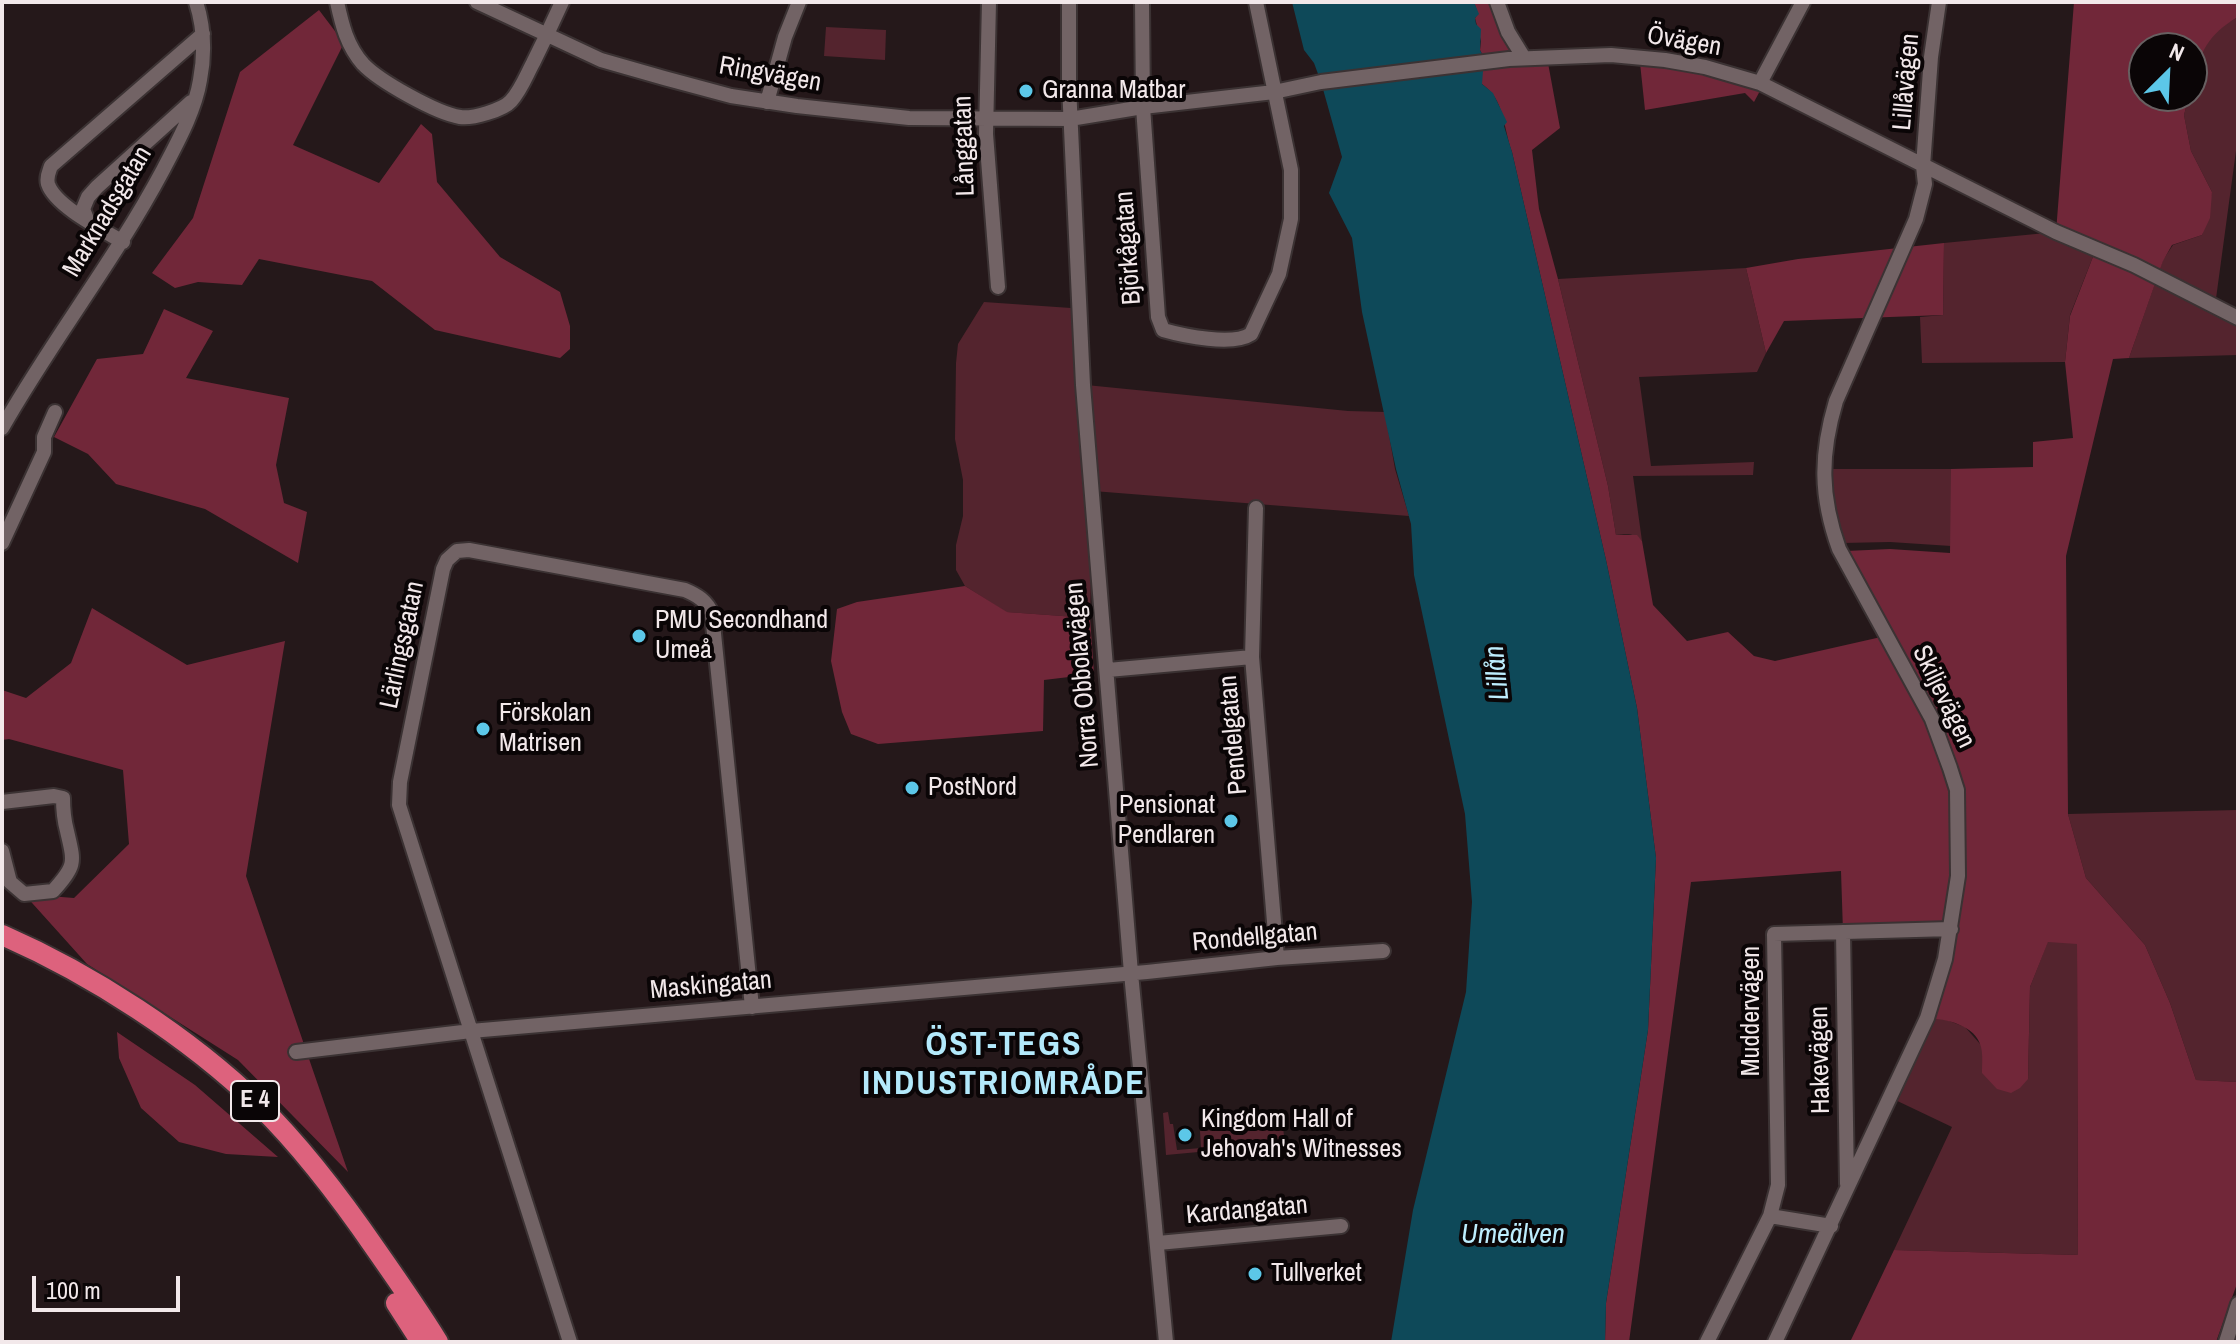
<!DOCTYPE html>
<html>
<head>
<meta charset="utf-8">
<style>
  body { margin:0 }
  #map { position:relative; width:2240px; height:1344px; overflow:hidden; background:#25181a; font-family:"Archivo Narrow",sans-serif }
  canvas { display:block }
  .frame { position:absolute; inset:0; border:4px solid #f2e8ea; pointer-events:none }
  .north { position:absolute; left:2128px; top:32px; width:80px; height:80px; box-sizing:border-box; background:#0a0506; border:2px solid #676061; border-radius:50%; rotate:24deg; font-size:22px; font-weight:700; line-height:32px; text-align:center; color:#f2e8ea }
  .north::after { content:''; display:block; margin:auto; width:28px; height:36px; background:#5cc7e8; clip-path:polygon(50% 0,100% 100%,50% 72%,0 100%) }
  .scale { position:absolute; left:32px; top:1276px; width:148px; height:36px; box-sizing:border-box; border:4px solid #f2e8ea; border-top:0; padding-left:10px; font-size:24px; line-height:28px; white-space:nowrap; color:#f2e8ea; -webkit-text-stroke:6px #0a0506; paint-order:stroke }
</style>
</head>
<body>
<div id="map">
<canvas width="2240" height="1344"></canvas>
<div class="frame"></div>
<div class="north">N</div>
<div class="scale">100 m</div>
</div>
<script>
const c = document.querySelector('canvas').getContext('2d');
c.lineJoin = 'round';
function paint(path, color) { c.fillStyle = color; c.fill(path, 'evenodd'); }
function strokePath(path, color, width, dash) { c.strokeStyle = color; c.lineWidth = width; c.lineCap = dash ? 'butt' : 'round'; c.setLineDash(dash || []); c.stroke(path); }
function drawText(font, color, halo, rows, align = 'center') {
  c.font = font + ' "Archivo Narrow",sans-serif'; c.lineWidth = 8; c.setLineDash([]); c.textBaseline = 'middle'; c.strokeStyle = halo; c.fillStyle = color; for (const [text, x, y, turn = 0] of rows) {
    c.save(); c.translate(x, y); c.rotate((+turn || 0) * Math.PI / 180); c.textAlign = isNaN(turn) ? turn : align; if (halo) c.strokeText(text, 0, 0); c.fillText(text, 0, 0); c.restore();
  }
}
const green = new Path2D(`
  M2238,17V136L2215,306L2238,318V355L2129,358L2163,260L2173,245L2202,235L2212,192L2191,151L2184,115L2189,96H2192C2192,74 2202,40 2221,27C2226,23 2233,20 2238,17Z
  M826,27L886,30L885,60L824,56Z
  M2056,232L2096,249L2070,315L2065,362L1922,363L1920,317L1943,315L1944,243Z
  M1746,268L1766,353L1757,372L1639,377L1651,466L1754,462L1753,475L1633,476L1642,541C1634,533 1628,534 1616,535L1608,486L1558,279Z
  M984,302L1071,308L1076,384L1348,411L1385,412L1395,469L1409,516L1093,491L1090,618L1006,612L965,586L956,570V545L963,516V480L955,439L956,363L958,344Z
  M1828,469H1951V546L1890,542L1842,543L1835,523Z
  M2238,810V1082L2196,1080L2170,1003L2145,945L2086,878L2068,814Z
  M2048,941L2077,943L2078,1255L1894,1250L1952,1127L1889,1097L1927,1018L1944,1019L1965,1027L1981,1045L2028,1079L2030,987Z
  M1168,1112L1170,1124H1173L1177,1150L1201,1148L1200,1131L1238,1128L1240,1127V1123L1282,1119L1285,1144L1166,1155L1163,1113Z`);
const forest = new Path2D(`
  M1474,2H1497L1524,58H1484L1480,50L1481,41L1475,18L1478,14Z
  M2074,2H2238V17C2207,35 2201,51 2192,85V48H2144V96H2189L2184,115L2191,151L2212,192L2210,218L2202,235L2172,245L2163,261L2129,358L2113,359L2066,556L2068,814L2086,878L2145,945L2170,1003L2196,1080L2238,1082V1281L2216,1342H1850L1894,1250L2078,1255L2077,944L2048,942L2030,987L2028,1079L2020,1088L2011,1093L1997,1089L1982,1073C1982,1065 1983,1055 1981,1047C1976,1025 1946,1019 1927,1018L1951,929L1843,932L1841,871L1691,882L1629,1342H1605L1606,1303L1648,1030L1656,858L1637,708L1606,560L1512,152C1503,127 1505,100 1482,84L1481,73L1484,67L1548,63L1560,128L1532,150L1539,209L1558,279L1608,486L1616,535H1637L1642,541L1653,605L1687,641L1728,632L1754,656L1775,661L1881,637L1846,551L1890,549L1950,553L1951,469L2033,467V442L2073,438L2065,362L2070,316L2096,249L2056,232Z
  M319,10L344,43L293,145L379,183L421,124L432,134L437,182L500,257L560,292L570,326V349L560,358L435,330L372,281L259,259L242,285L198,282L175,288L152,273L193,218L240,72Z
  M1640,63L1705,73L1761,89L1754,102L1745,93L1645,110Z
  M1944,243L1943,315L1784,321L1766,353L1746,268L1798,259Z
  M164,309L213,331L186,378L289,398L276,465L284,503L307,512L298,563L205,509L116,484L88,454L54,437L97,359L143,354Z
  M965,586L1007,612L1090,618L1094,674L1044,680L1043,731L878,744L851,734L842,712L831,661L837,609L857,602Z
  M92,608L187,665L285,641L246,876L348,1172L238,1060L87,964L24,894L74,898L129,844L123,770L9,739L2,740V690L26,698L71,663Z
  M117,1032L195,1085L278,1157L226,1154L179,1142L141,1108L119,1058Z`);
const water = new Path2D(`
  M1292,2H1474L1479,14L1475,18L1476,24L1481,29L1480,50L1484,58L1482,84L1493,93L1507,122L1504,126L1512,152L1606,560L1637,708L1656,858L1648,1030L1606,1303L1605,1342H1391L1413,1210L1466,992L1472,902L1465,814L1414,575L1411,524L1396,469L1362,312L1352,238L1329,193L1342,157L1321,82L1314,63L1304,50Z`);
const minor = new Path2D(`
  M337,2C342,25 347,46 363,64C379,81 436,113 460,117C472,119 503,110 511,101C521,90 526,76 533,63C543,43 553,22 562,2
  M477,2L601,60L664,78L731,96L797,106L909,118L1070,119L1143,107L1274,92L1321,82L1509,59L1611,55L1665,60L1705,67L1760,83L2056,232L2134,265L2238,318
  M989,2L986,134L998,287
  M1069,2V86L1083,385L1131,973L1166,1342
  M1142,2L1143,107L1158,317L1163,330C1184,336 1233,346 1251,334L1279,274L1291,219V170L1256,2
  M1497,2L1508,32L1524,58
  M1760,83L1803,2
  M767,102L785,37L799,2
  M87,219L83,209L88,197L97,187L191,102
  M123,242C103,230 55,206 48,184C46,177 49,172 51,166L203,34
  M2,428C52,340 115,260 163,170C177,143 195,111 200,80C205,54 204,27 196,2
  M1256,508L1252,657L1277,958
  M2,543L44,452V437L55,412
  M1108,670L1252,657
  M2,802L54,796L63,798C63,809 64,820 67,831C74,862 77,865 53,891L24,894L10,882L2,851
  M1843,932L1847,1184
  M296,1052L471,1031L1147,972L1277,958L1383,951
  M1770,1216L1831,1226
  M1158,1243L1341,1226
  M570,1342L399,805L400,782L443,569L447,560L457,551L469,550L685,590C697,595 707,601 712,614L752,1007
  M1707,1342L1770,1216L1778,1185L1774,934L1951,929
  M1775,1342L1927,1018L1945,959L1958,876L1957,790L1950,768L1932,719L1839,549C1820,496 1820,455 1836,401L1916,219L1925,184L1923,166L1931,57L1939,2
  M2226,1342L2238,1304`);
const highway = new Path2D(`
  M2,935C91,974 189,1037 259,1105C304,1149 342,1200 377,1251C398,1281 419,1311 438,1342
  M396,1303L421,1342`);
const markers = [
  [1026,91,8,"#5cc7e8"],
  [639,636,8,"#5cc7e8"],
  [483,729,8,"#5cc7e8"],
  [912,788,8,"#5cc7e8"],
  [1231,821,8,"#5cc7e8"],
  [1185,1135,8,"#5cc7e8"],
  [1255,1274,8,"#5cc7e8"]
];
const shields = [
  [255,1101,48]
];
const shieldNames = [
  ["E 4",255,1101]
];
const streetNames = [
  ["Övägen",1684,42,10],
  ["Ringvägen",770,75,10],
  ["Lillåvägen",1907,82,-85],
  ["Långgatan",965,146,-92],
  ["Marknadsgatan",108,212,-59],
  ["Björkågatan",1129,248,-94],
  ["Lärlingsgatan",403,645,-78],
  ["Norra Obbolavägen",1083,675,-95],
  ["Skiljevägen",1943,697,64],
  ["Pendelgatan",1234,735,-95],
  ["Rondellgatan",1255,938,-5],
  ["Maskingatan",711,986,-5],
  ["Muddervägen",1752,1011,-90],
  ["Hakevägen",1821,1060,-91],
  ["Kardangatan",1247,1211,-5]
];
const poiNames = [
  ["Granna Matbar",1042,91],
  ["PMU Secondhand",655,621],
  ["Umeå",655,651],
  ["Förskolan",499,714],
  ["Matrisen",499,744],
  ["PostNord",928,788],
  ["Pensionat",1215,806,"right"],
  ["Pendlaren",1215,836,"right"],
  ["Kingdom Hall of",1201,1120],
  ["Jehovah's Witnesses",1201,1150],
  ["Tullverket",1271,1274]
];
const waterNames = [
  ["Lillån",1498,673,-96],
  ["Umeälven",1513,1235]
];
const districtNames = [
  ["ÖST-TEGS",1004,1046],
  ["INDUSTRIOMRÅDE",1004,1085]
];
paint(green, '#54242e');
paint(forest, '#712739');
paint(water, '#0e4959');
strokePath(minor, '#3b3233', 18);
strokePath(highway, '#3b3233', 24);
strokePath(minor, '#726365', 14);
strokePath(highway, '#dd627d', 20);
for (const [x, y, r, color] of markers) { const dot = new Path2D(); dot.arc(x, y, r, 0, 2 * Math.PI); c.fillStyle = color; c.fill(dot); strokePath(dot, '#0a0506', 3); }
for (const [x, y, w] of shields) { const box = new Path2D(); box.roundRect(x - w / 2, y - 20, w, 40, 6); c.fillStyle = '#0a0506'; c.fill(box); strokePath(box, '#f2e8ea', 2); }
drawText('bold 24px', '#f2e8ea', null, shieldNames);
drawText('26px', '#f2e8ea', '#0a0506', streetNames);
drawText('26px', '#f2e8ea', '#0a0506', poiNames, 'left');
drawText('italic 28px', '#bdedfd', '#0a0506', waterNames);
c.letterSpacing = '2px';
drawText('bold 34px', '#b3e9fb', '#0a0506', districtNames);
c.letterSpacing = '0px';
</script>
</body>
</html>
